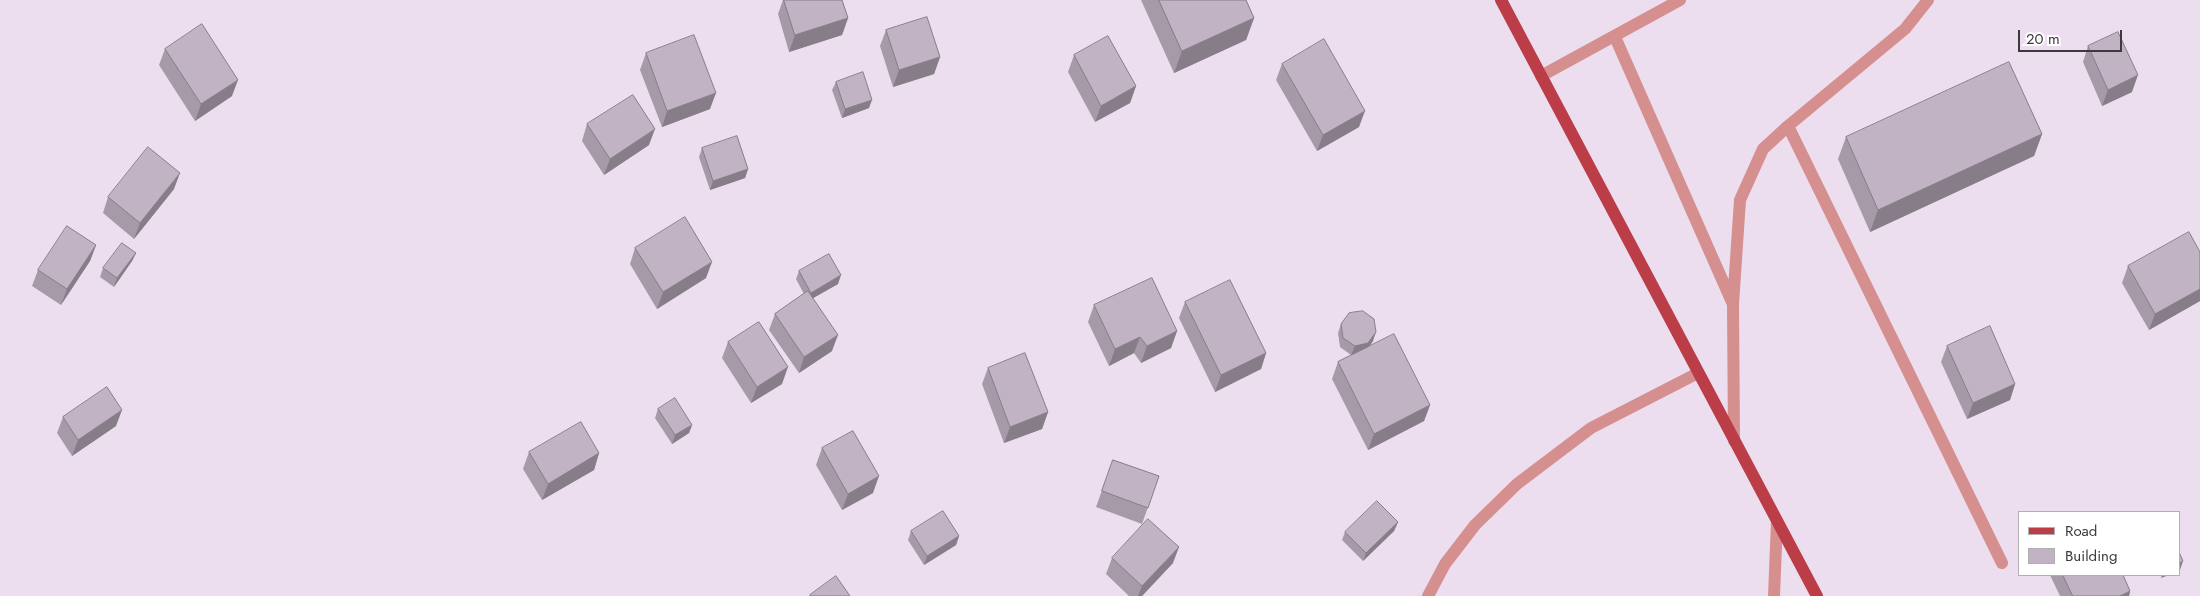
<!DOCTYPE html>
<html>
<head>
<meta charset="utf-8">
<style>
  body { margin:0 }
  #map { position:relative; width:2200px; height:596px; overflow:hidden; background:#ecdeef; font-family:Jost,sans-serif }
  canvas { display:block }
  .legend { position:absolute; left:2018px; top:511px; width:162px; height:65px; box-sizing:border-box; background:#fff; border:1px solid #b2afb2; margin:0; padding:6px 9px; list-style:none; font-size:15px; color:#3e383f }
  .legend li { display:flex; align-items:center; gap:10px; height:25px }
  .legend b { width:25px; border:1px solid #b2afb2 }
  .scale { position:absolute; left:2018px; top:30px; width:104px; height:22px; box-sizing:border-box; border:2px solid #3e383f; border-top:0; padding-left:6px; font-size:15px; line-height:18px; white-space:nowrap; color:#3e383f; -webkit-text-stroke:4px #fff; paint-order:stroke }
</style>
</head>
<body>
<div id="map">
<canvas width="2200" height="596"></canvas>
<ul class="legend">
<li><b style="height:6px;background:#bb3d47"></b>Road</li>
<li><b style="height:14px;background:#c1b3c4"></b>Building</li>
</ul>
<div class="scale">20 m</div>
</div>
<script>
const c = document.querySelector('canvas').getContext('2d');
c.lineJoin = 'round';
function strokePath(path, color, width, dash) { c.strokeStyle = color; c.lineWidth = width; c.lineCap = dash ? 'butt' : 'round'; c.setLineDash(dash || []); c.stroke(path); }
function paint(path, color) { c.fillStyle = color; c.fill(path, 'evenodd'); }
const street = new Path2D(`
  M1615,37L1732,302
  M1541,76L1680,0
  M1788,126L2002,563
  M1734,441L1733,304L1740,200L1763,149L1788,126L1905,29L1928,0
  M1428,596L1445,564L1475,525L1517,484L1591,428L1698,373
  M1774,596L1777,521`);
const primary = new Path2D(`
  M1501,0L1817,596`);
const wall = new Path2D(`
  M783,0H842L848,18L842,35L789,52L778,14Z
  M1141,0H1246L1254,18L1246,40L1174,73Z
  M886,30L940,57L934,74L893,87L880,46Z
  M2088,46L2132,92L2102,106L2083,62Z
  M165,49L232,96L195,121L159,65Z
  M646,53L710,109L662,127L640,70Z
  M1074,55L1136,86L1130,103L1095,122L1068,72Z
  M1282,64L1359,127L1317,151L1276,80Z
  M836,82L869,108L842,118L832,90Z
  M587,124L649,145L604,175L582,141Z
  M2042,134L2034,156L1870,232L1838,159L1846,137Z
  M702,148L748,169L745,178L710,190L699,157Z
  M174,189L134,239L103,213L108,197Z
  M96,245L90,261L61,305L32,286L38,270Z
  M635,248L706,278L657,309L630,264Z
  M2200,252V301L2149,330L2122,283L2128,266Z
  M136,253L132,261L114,287L100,277L103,268Z
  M799,271L838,284L813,298L832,351L799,373L769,330L775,314L804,294L796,279Z
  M1185,302L1266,353L1261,369L1215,392L1179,318Z
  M1094,305L1177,331L1171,348L1141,363L1134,353L1109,366L1088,322Z
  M1341,324L1373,341L1369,347L1430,405L1424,421L1368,450L1332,379L1338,362L1354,354L1351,355L1340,347L1338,333Z
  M728,342L782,384L751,403L722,358Z
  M1947,346L2015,384L2010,400L1967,419L1941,362Z
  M988,368L1048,412L1042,429L1004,443L982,384Z
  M658,409L692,425L689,433L672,444L655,418Z
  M63,417L116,426L72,456L57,433Z
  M822,448L873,493L842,510L816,465Z
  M529,452L599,453L594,470L542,500L523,469Z
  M1113,460L1159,476L1142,524L1096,507Z
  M1398,522L1394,531L1363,561L1342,540L1345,532Z
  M911,531L959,536L956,545L924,565L908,540Z
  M1112,558L1173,563L1142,596H1129L1106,574Z
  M2050,575H2123L2130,591L2129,596H2060Z`);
const shadedWall = new Path2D(`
  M848,18L842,35L789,52L795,35Z
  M1254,18L1246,40L1174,73L1182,51Z
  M940,57L934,74L893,87L899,70Z
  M2138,75L2132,92L2102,106L2108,90Z
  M238,80L232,96L195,121L201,104Z
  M1136,86L1130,103L1095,122L1101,106Z
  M716,93L710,109L662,127L667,111Z
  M872,100L869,108L842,118L845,109Z
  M1365,111L1359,127L1317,151L1323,135Z
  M655,129L649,145L604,175L610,159Z
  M2042,134L2034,156L1870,232L1878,210Z
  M748,169L745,178L710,190L713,181Z
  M180,173L174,189L134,239L140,223Z
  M96,245L90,261L61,305L67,289Z
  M136,253L132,261L114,287L117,278Z
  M712,262L706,278L657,309L663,292Z
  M841,275L838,284L808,301L811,293Z
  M2200,289V301L2149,330L2155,314Z
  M1177,331L1171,348L1141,363L1147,346Z
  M1376,332L1373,341L1365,352L1351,355L1355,346Z
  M838,335L832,351L799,373L804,357Z
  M1140,337L1134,353L1109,366L1115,349Z
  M1266,353L1261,369L1215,392L1221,375Z
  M788,367L782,384L751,403L757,387Z
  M2015,384L2010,400L1967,419L1973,403Z
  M1430,405L1424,421L1368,450L1374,434Z
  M122,410L116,426L72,456L78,440Z
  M1048,412L1042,429L1004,443L1010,427Z
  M692,425L689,433L672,444L675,435Z
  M599,453L594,470L542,500L548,484Z
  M879,476L873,493L842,510L848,494Z
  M1398,522L1394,531L1363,561L1366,553Z
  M959,536L956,545L924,565L927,556Z
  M1179,547L1173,563L1142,596H1138L1142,586Z
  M2183,561L2180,570H2179V563Z
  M2162,575H2169L2161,578Z
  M2130,591L2129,596H2120Z`);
const building = new Path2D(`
  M784,0H842L848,18L795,35Z
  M1159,0H1246L1254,18L1182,51Z
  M927,17L940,57L899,70L886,30Z
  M202,24L238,80L201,104L165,49Z
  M2118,32L2138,75L2108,90L2088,46Z
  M694,35L716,93L667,111L646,53Z
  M1108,36L1136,86L1101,106L1074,55Z
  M1324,39L1365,111L1323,135L1282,64Z
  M2009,62L2042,134L1878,210L1846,137Z
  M863,72L872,100L845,109L836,82Z
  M633,95L655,129L610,159L587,124Z
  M737,136L748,169L713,181L702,148Z
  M148,147L180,173L140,223L108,197Z
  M685,217L712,262L663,292L635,248Z
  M67,226L96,245L67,289L38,270Z
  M2189,232L2200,252V289L2155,314L2128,266Z
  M122,243L136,253L117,278L103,268Z
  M829,254L841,275L811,293L799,271Z
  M1152,278L1177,331L1147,346L1140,337L1115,349L1094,305Z
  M1230,280L1266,353L1221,375L1185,302Z
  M808,291L838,335L804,357L775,314Z
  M1363,311L1374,319L1376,332L1368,343L1355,346L1343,338L1341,324L1349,313Z
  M759,322L788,367L757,387L728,342Z
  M1990,326L2015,384L1973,403L1947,346Z
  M1394,334L1430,405L1374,434L1338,362Z
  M1025,353L1048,412L1010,427L988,368Z
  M107,387L122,410L78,440L63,417Z
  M675,398L692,425L675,435L658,409Z
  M581,422L599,453L548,484L529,452Z
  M853,431L879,476L848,494L822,448Z
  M1113,460L1159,476L1148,508L1102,491Z
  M1377,501L1398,522L1366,553L1345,532Z
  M943,511L959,536L927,556L911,531Z
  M1148,519L1179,547L1142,586L1112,558Z
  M2179,552L2183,561L2179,563Z
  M2063,575H2123L2130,591L2120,596H2073Z
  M836,576L850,596H810V595Z`);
strokePath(street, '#d58f8e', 12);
strokePath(primary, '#bb3d47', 12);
paint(wall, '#a69aa9');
paint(shadedWall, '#877d89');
paint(building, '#c1b3c4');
strokePath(building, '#877d89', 1);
</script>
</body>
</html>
